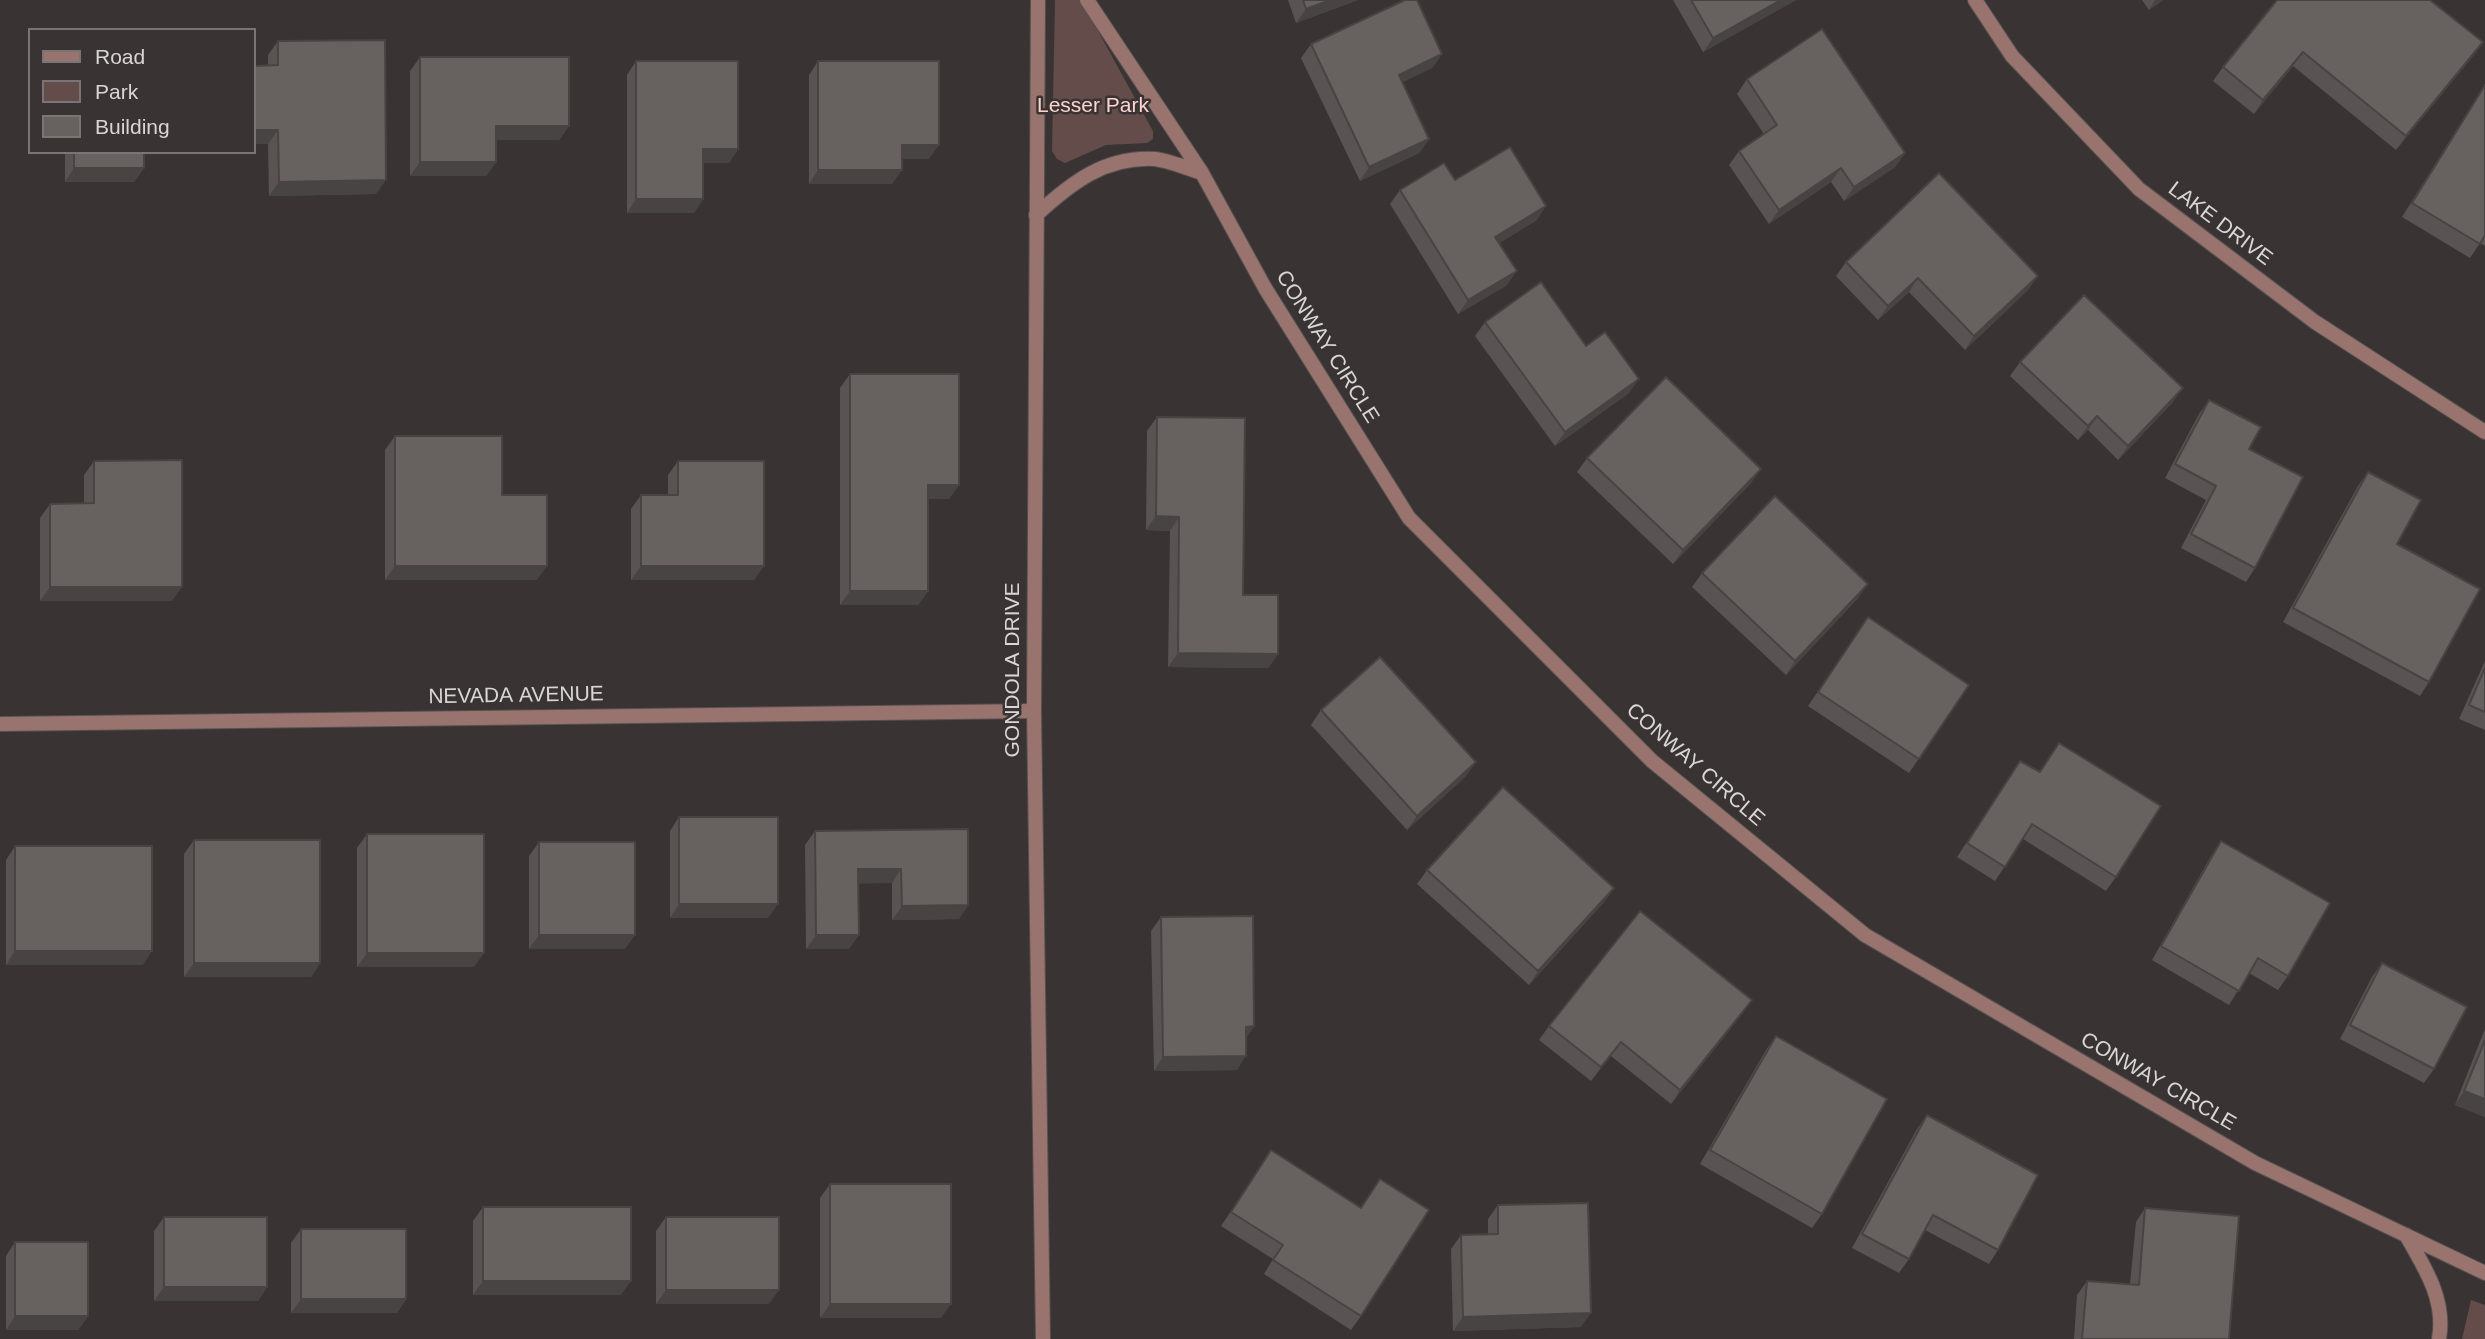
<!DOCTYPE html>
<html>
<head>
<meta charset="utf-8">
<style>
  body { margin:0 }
  #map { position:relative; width:2485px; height:1339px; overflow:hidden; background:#393433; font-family:Helvetica,sans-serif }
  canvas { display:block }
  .legend { position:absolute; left:28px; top:28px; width:228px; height:126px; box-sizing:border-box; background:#393433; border:2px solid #797574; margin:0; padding:9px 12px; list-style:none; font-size:21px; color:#d9d6d5 }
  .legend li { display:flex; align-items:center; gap:14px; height:35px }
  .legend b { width:35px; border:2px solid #797574 }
</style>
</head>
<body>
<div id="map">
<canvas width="2485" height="1339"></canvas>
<ul class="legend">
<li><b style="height:9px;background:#99746f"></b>Road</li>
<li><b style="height:19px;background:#634c49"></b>Park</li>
<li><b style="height:19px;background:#676160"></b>Building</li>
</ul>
</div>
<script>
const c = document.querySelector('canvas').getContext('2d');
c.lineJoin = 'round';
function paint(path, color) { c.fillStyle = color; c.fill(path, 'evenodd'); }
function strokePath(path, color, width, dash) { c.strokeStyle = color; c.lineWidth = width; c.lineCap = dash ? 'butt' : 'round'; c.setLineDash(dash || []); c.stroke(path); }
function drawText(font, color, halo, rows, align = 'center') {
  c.font = font + ' Helvetica,sans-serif'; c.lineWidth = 5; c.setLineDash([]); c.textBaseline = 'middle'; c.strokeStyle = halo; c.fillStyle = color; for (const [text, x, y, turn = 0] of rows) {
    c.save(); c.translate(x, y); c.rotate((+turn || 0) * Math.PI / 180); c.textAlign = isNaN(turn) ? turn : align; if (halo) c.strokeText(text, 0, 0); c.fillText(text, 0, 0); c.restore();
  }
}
const green = new Path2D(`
  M1055,0H1081L1153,131V139L1147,143L1106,145L1065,163L1057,159L1052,151Z
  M2471,1300L2485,1305V1339H2462Z`);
const minor = new Path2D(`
  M1087,0L1202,173L1265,288L1409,518L1652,761L1865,935L2255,1163L2485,1273
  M1975,0L2012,56L2139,189L2315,322L2485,432
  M1036,215C1071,183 1105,156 1155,159C1170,161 1187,168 1202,173
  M0,724L1034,711
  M2406,1235C2425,1268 2446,1300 2439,1339`);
const tertiary = new Path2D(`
  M1038,0L1034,711L1043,1339`);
const wall = new Path2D(`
  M1288,0H1358L1296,23Z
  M1673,0H1796L1703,52Z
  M2142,0H2163L2149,10Z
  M2277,0L2483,42L2473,56L2396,150L2293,66L2254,114L2213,81L2223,67Z
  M278,41L376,194L269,196L268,144H254V66H268V55Z
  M1311,44L1442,54L1432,68L1402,82L1429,139L1419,153L1360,181L1301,58Z
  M420,57L569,126L559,140H496V162L486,176H410V71Z
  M636,61L738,149L729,163H703V199L694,213H627V75Z
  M818,61L929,159H902L892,184H809V75Z
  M1747,79L1905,153L1895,167L1844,201L1831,182L1769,224L1729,165L1739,151L1764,134L1737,94Z
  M2485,84V246L2480,243L2470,258L2402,217Z
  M65,152H144V168L134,182H65Z
  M1455,180L1537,220L1499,243L1507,285L1458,314L1390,204L1400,190Z
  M1846,262L2028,290L1965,350L1909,292L1878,320L1836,276Z
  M1485,322L1586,346L1629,393L1555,446L1475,336Z
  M2020,362L2173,402L2118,460L2088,430L2078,440L2010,376Z
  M850,374L959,485L949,499H928V591L918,605H840V388Z
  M2209,400L2249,449L2255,568L2246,582L2181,548L2206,500L2165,478L2199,414Z
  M1157,417L1243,595L1278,654L1268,668L1168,667L1170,531L1146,530L1147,431Z
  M395,436L502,495L537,580H385V450Z
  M1587,458L1751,483L1673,564L1577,472Z
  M94,461L172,601H40V518L50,504L84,503V475Z
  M678,461L754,580H631V509L641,495H668V475Z
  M2368,472L2429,682L2420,696L2283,622L2358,486Z
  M1702,573L1858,598L1786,675L1692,587Z
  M1868,617L1969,685L1909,773L1808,706Z
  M2485,661V730L2459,719Z
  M1321,710L1466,776L1407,830L1311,725Z
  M2059,743L2116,877L2106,891L2023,839L1995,881L1957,857L2020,761L2039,772Z
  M679,817L768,918H670V831Z
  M968,829V905L959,919L892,920V883H859L849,949H806L805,845L815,831Z
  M367,834L474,967H357V848Z
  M194,840L320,963L311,977H184V854Z
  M2221,841L2288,976L2278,990L2249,973L2229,1005L2152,960L2211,856Z
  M539,842L625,949H529V856Z
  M15,846L143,965H6V860Z
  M1427,870L1614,888L1604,902L1529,985L1417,884Z
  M1161,917L1254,1026L1246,1038L1237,1070L1154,1071L1151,931Z
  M2382,963L2434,1069L2424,1083L2340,1039L2372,977Z
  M1752,1000L1742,1014L1671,1104L1611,1056L1591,1081L1539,1040L1549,1026Z
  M2485,1029V1117L2455,1105Z
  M1776,1036L1822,1214L1812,1228L1700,1164L1766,1050Z
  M1927,1115L1998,1250L1989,1264L1925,1230L1909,1259L1899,1273L1852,1248L1917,1129Z
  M1271,1151L1361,1316L1351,1330L1264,1274L1273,1259L1221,1226Z
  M830,1184L941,1318H820V1198Z
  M1498,1205L1581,1327L1453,1331L1451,1249L1461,1235H1488V1219Z
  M483,1207L621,1295H473V1221Z
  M2145,1208L2229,1339H2074L2077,1295L2087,1281L2130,1284L2136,1222Z
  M164,1217L267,1287L258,1301H154V1231Z
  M666,1217L769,1304H656V1231Z
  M301,1229L406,1299L397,1313H291V1243Z
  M15,1242L88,1316L78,1330H6V1256Z`);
const shadedWall = new Path2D(`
  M1330,0H1358L1296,23L1306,9Z
  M1781,0H1796L1703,52L1713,38Z
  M2155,0H2163L2149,10Z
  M2483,42L2473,56L2396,150L2406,136Z
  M2303,52L2293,66L2254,114L2263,100Z
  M1442,54L1432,68L1389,89L1399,75Z
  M496,126H569L559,140H486Z
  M254,130H278L268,144H254Z
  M1429,139L1419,153L1360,181L1369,167Z
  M902,145H939L929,159H892Z
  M703,149H738L729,163H694Z
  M1905,153L1895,167L1844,201L1854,187Z
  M420,162H496L486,176H410Z
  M74,168H144L134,182H65Z
  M1841,168L1831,182L1769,224L1779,210Z
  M818,170H902L892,184H809Z
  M386,180L376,194L269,196L279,182Z
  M636,199H703L694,213H627Z
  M1546,206L1537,220L1486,251L1495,237Z
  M1517,271L1507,285L1458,314L1468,300Z
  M2038,276L2028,290L1965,350L1974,336Z
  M1918,278L1909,292L1878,320L1888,306Z
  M1639,379L1629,393L1555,446L1565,432Z
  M2183,388L2173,402L2118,460L2128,446Z
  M2097,416L2088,430L2078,440L2088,426Z
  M1761,469L1751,483L1673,564L1683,550Z
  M928,485H959L949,499H918Z
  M1156,516L1179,517L1170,531L1146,530Z
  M395,566H547L537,580H385Z
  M641,566H764L754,580H631Z
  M1868,584L1858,598L1786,675L1795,661Z
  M50,587H182L172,601H40Z
  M850,591H928L918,605H840Z
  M1178,653L1278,654L1268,668L1168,667Z
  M1476,762L1466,776L1407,830L1417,816Z
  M858,869H901L892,883L849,884Z
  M1614,888L1604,902L1529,985L1538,971Z
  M679,904H778L768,918H670Z
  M968,905L959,919L892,920L902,906Z
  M539,935H635L625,949H529Z
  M816,935H859L849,949H806Z
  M15,951H152L143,965H6Z
  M367,953H484L474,967H357Z
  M194,963H320L311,977H184Z
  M1752,1000L1742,1014L1671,1104L1680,1090Z
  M1254,1026L1245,1040L1246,1027Z
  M1621,1042L1611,1056L1591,1081L1601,1067Z
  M1246,1056L1237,1070L1154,1071L1163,1057Z
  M2464,1091L2485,1099V1117L2455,1105Z
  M483,1281H631L621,1295H473Z
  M164,1287H267L258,1301H154Z
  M666,1290H779L769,1304H656Z
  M301,1299H406L397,1313H291Z
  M830,1304H951L941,1318H820Z
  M1591,1313L1581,1327L1453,1331L1463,1317Z
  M15,1316H88L78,1330H6Z`);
const building = new Path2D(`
  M1303,0H1330L1306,9Z
  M1405,0H1417L1442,54L1399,75L1429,139L1369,167L1311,44Z
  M1691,0H1781L1713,38Z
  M2277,0H2430L2483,42L2406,136L2303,52L2263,100L2223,67Z
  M1822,29L1905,153L1854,187L1841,168L1779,210L1739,151L1777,125L1747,79Z
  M385,40L386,180L279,182L278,130H254V66L278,65V41Z
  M420,57H569V126H496V162H420Z
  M636,61H738V149H703V199H636Z
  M818,61H939V145H902V170H818Z
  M2485,85V235L2480,244L2412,203Z
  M1510,147L1546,206L1495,237L1517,271L1468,300L1400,190L1444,163L1455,180Z
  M74,152H144V168H74Z
  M1939,173L2038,276L1974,336L1918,278L1888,306L1846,262Z
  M1541,282L1586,346L1605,332L1639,379L1565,432L1485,322Z
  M2084,295L2183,388L2128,446L2097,416L2088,426L2020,362Z
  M850,374H959V485H928V591H850Z
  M1666,377L1761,469L1683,550L1587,458Z
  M2209,400L2261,427L2249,449L2303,477L2255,568L2191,534L2216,486L2175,464Z
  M1157,417L1245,418L1243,595H1278V654L1178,653L1179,517L1156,516Z
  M395,436H502V495H547V566H395Z
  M182,460V587H50V504L94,503V461Z
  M678,461H764V566H641V495H678Z
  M2368,472L2421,500L2397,544L2480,589L2429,682L2293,608Z
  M1775,496L1868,584L1795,661L1702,573Z
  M1868,617L1969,685L1919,759L1818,692Z
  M1380,657L1476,762L1417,816L1321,710Z
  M2485,668V712L2469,705Z
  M2059,743L2161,806L2116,877L2032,824L2005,867L1967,843L2020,761L2040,772Z
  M1503,787L1614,888L1538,971L1427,870Z
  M679,817H778V904H679Z
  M968,829V905L902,906L901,869H858L859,935H816L815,831Z
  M367,834H484V953H367Z
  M194,840H320V963H194Z
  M2221,841L2330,903L2288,976L2258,958L2239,991L2161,946Z
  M539,842H635V935H539Z
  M15,846H152V951H15Z
  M1640,911L1752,1000L1680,1090L1621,1042L1601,1067L1549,1026Z
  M1253,916L1254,1026L1246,1027V1056L1163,1057L1161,917Z
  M2382,963L2467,1007L2434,1069L2350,1025Z
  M1776,1036L1887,1099L1822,1214L1710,1150Z
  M2485,1040V1099L2464,1091Z
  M1927,1115L2038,1175L1998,1250L1933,1215L1909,1259L1862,1234Z
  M1271,1150L1361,1208L1380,1179L1429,1210L1361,1316L1273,1260L1283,1245L1231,1212Z
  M830,1184H951V1304H830Z
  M1588,1203L1591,1313L1463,1317L1461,1235L1498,1234V1205Z
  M483,1207H631V1281H483Z
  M2145,1208L2239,1216L2229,1339H2082L2087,1281L2139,1285Z
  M164,1217H267V1287H164Z
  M666,1217H779V1290H666Z
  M301,1229H406V1299H301Z
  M15,1242H88V1316H15Z`);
const parkNames = [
  ["Lesser Park",1093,106]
];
const streetNames = [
  ["LAKE DRIVE",2220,224,37],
  ["CONWAY CIRCLE",1327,347,58],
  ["GONDOLA DRIVE",1013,670,-90],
  ["NEVADA AVENUE",516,696,-1],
  ["CONWAY CIRCLE",1695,765,41],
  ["CONWAY CIRCLE",2158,1082,30]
];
paint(green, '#634c49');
strokePath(minor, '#565150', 16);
strokePath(tertiary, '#565150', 16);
strokePath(minor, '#99746f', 14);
strokePath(tertiary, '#99746f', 14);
paint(wall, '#595353');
paint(shadedWall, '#484443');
paint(building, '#676160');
strokePath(building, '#484443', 2);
drawText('21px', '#fcd3cd', '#393433', parkNames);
drawText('21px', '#d9d6d5', '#393433', streetNames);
</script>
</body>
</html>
